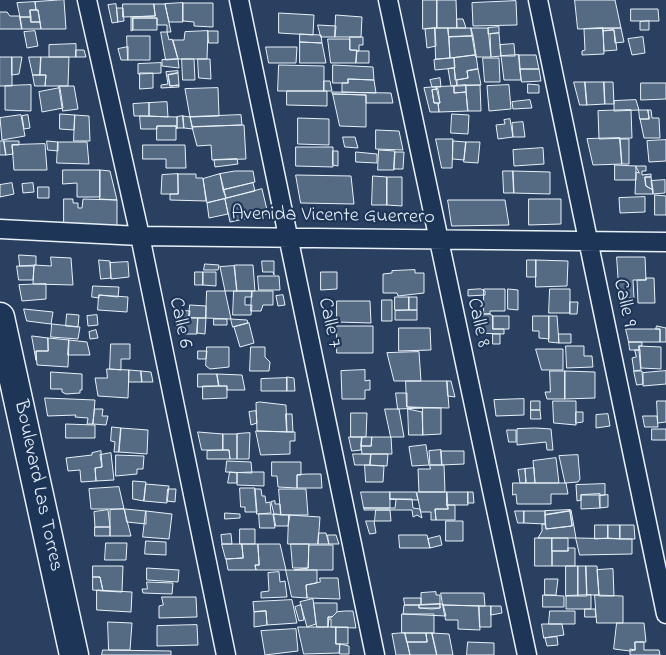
<!DOCTYPE html>
<html>
<head>
<meta charset="utf-8">
<style>
  body { margin:0 }
  canvas { display:block; background:#294061 }
</style>
</head>
<body>
<canvas width="666" height="655"></canvas>
<script>
const c = document.querySelector('canvas').getContext('2d');
c.lineJoin = 'round';
function paint(path, color) { c.fillStyle = color; c.fill(path, 'evenodd'); }
function strokePath(path, color, width, dash) { c.strokeStyle = color; c.lineWidth = width; c.lineCap = dash ? 'butt' : 'round'; c.setLineDash(dash || []); c.stroke(path); }
function drawText(font, color, halo, rows, align = 'center') {
  c.font = font + ' "Indie Flower",sans-serif'; c.lineWidth = 4.5; c.setLineDash([]); c.textBaseline = 'middle'; c.strokeStyle = halo; c.fillStyle = color; for (const [text, x, y, turn = 0] of rows) {
    c.save(); c.translate(x, y); c.rotate((+turn || 0) * Math.PI / 180); c.textAlign = isNaN(turn) ? turn : align; if (halo) c.strokeText(text, 0, 0); c.fillText(text, 0, 0); c.restore();
  }
}
const building = new Path2D(`
  M64,0L66,29H41L38,10H36L35,2Z
  M423,0H437V28L423,29Z
  M437,0H456L457,28H437Z
  M575,0H615L621,28L578,29Z
  M516,1L517,25L473,26L472,3Z
  M35,2L36,10H30L31,17H20L17,3Z
  M183,3H213V27L194,26V22L183,21Z
  M183,3V22H169L165,4Z
  M116,4L118,22L112,23L108,5Z
  M123,4H154L155,16L123,17Z
  M154,4H165L171,32H167V25H157V18H133V30L131,31V17L155,16Z
  M117,8H123L124,21L118,22Z
  M631,9H658L659,21H631Z
  M30,10H38L40,22H31Z
  M0,12H7L10,16H20L22,29H0Z
  M279,13L314,15L313,35L279,33Z
  M336,15L362,17L361,37H335Z
  M20,17H31V22H40L41,29H22Z
  M133,18H157V30H133Z
  M457,19H463L466,28H457Z
  M649,21V30H640V22Z
  M318,25L336,26L335,37H321Z
  M499,27V33L488,34V28Z
  M435,28H448L450,58L436,59Z
  M435,28L436,46L427,48L425,29Z
  M448,28H471L473,36L449,37Z
  M471,28H488L491,57H476Z
  M603,28H621L624,42L615,43L614,30L603,31Z
  M603,28L604,54L582,55V51L585,50L584,29Z
  M614,30L617,50L604,51L603,31Z
  M35,31L38,46L27,48L24,32Z
  M208,31H218V43H209Z
  M208,31L207,59H178L173,40H184L185,32Z
  M161,32H167L169,40L172,39L178,59L166,60Z
  M499,33L501,56L491,57L490,34Z
  M300,34L321,35L322,43L300,42Z
  M127,36H150V60H128Z
  M473,36L476,55L450,58L449,37Z
  M350,37H363V45H359V51L350,50Z
  M643,37L645,53L632,55L628,39Z
  M328,39H350V50H357L356,63H331Z
  M300,42L322,43L326,63H300Z
  M76,44V57H49V45Z
  M514,44L515,56H501L500,45Z
  M128,47V60H121L118,49Z
  M266,47H297L296,63H269Z
  M76,50H84L86,57H76Z
  M357,51H369V63H356Z
  M476,55L478,69L467,71L468,78L455,80L454,58Z
  M519,55H536L539,69H520Z
  M519,55L521,80H504L501,56Z
  M0,57H12V86H0Z
  M12,57H22L19,74L12,75Z
  M29,57H41L40,75H33Z
  M41,57H69L68,86H45L46,75H40Z
  M454,58L455,68L435,70L434,60Z
  M483,58H499L500,82H485Z
  M178,59L179,68L162,66V60Z
  M182,59H194L195,80H183Z
  M198,59H210L211,79L199,78Z
  M161,63V73L138,74V64Z
  M279,65L324,66V91H278Z
  M333,65L373,67L374,80L348,79V83H333Z
  M454,68L457,86H451L448,69Z
  M478,69L481,85L457,86V80L468,78L467,71Z
  M520,69H539L541,81L522,82Z
  M178,71V73L168,75L170,86L179,85V87L161,88V85L168,84L166,72Z
  M140,73H153V88L140,89Z
  M178,73L179,85L170,86L168,75Z
  M33,75H46L45,86H35Z
  M440,78L441,87H432L430,80Z
  M348,79L374,80L376,93L342,92V83H348Z
  M324,81H330L332,91H324Z
  M574,82H585L587,105H580Z
  M585,82H604L605,104L587,105Z
  M604,82H613L614,104H605Z
  M641,83H666V99L641,100Z
  M528,84L539,85V93H528Z
  M31,85V111L5,110V86Z
  M466,85H480L481,111H468Z
  M466,85V92L454,93V86Z
  M509,85L511,109L489,111L487,86Z
  M59,86H74L78,109L63,111Z
  M451,86H454V93L466,92L468,111L439,112L438,103H440L436,87Z
  M436,87L437,89L432,90L434,103H438L439,112H430L424,88Z
  M60,88L63,108L42,112L39,92Z
  M218,88L219,116L190,117L185,89Z
  M438,89L440,103H434L432,90Z
  M287,91H327V106L287,105Z
  M332,92L391,93L393,103H366V95L333,94Z
  M333,94L366,95V127L340,126Z
  M530,100L532,108L513,109L512,102Z
  M636,100L639,110L614,111V101Z
  M167,102L168,117L149,116V103Z
  M149,103V116H134L133,104Z
  M631,110L632,138L599,139L598,111Z
  M639,110H648L649,119H640Z
  M648,110H651L652,118H659L660,138H644L640,119H649Z
  M60,114L75,115L74,130L60,129Z
  M452,114L469,115L468,134L451,133Z
  M21,115L25,136L2,140L0,118Z
  M28,115L30,128L24,129L22,116Z
  M75,115L89,116L90,141H74Z
  M241,115L242,125L192,127L190,117Z
  M140,116L177,117V129L176,126H157V129H141Z
  M183,116L190,117L193,129L184,128Z
  M183,116L184,128H177V117Z
  M298,118L329,119V145L298,144Z
  M510,119L513,137L498,139L496,125L505,124L504,120Z
  M523,122L525,137H513L512,123Z
  M242,125H244L246,159L212,160L211,145L197,146L192,127Z
  M157,126H176V140H157Z
  M376,130L399,131L403,150L376,149Z
  M343,137H355L358,148L345,147Z
  M620,138L622,164L593,165L587,139Z
  M436,139H453L452,168H442Z
  M620,139H629V164H622Z
  M666,140V161L649,162L647,141Z
  M0,141H4L6,155H0Z
  M4,141H19V145H12L13,154L6,155Z
  M47,141L58,142V151L48,150Z
  M453,141L466,142L464,160L453,159Z
  M58,142H87L89,164L57,163Z
  M466,142H480L478,163L464,162Z
  M45,144L47,170H14L12,145Z
  M143,145H185L186,168H166V159H143Z
  M296,147H333V167L296,166Z
  M543,148L544,164L514,166L513,150Z
  M379,150L395,151L394,170H378Z
  M333,151H338V166L333,165Z
  M356,152L377,154V163L356,162Z
  M395,152H404L403,169H394Z
  M237,159L238,164L215,167L214,160Z
  M615,165L636,166V180H615Z
  M636,166H646V171H642V175L651,174V177H645L646,186L653,190V194H635L636,172L639,173Z
  M63,170H100V197H77V183L63,184Z
  M100,170L110,171L117,200L100,199Z
  M235,171H253L255,182L223,190L220,174Z
  M503,171H513L514,193H504Z
  M513,171L550,172V194L514,193Z
  M178,174H196V178H203L206,201L170,200V194H178Z
  M178,174V194H161L162,175Z
  M220,174L226,198L207,203L203,179Z
  M296,175L351,176L354,204L301,203Z
  M373,176L387,177V205H372Z
  M387,177H402V206L387,205Z
  M645,177H651L653,190L646,186Z
  M665,180V193L653,194L651,181Z
  M12,183L14,194L0,197V185Z
  M33,183L34,192L23,193L22,184Z
  M253,183L255,191L226,198L223,190Z
  M38,187H49V198H38Z
  M262,189L268,214L230,222L225,199Z
  M655,195L666,196V215H655Z
  M645,197V212L620,213L619,198Z
  M64,199H73V203H78V208H82L83,199L117,200V228L64,226Z
  M225,199L228,214L209,218L207,203Z
  M529,199H561V224L529,225Z
  M448,200H505L509,225L452,226Z
  M19,255L36,256V265L20,266Z
  M51,257L71,258L73,285L33,284L34,265L51,266Z
  M617,257H645L646,280H633L634,298H625V301H620Z
  M99,260L110,261L111,278L101,279Z
  M527,260H536V277H527Z
  M536,260L568,261L567,286L536,287Z
  M262,261H274V275L273,272H263Z
  M128,262L129,277L111,279L110,263Z
  M205,264L219,265L218,270H204Z
  M235,265H253L255,291H237Z
  M17,266H34L33,280H19Z
  M234,266L237,291H225L220,267Z
  M415,270V273H424V293L398,296L397,293H383V274L392,273V271Z
  M195,272H203V285H195Z
  M203,272H216V286L203,285Z
  M321,272H337V289L321,290Z
  M258,276H279L280,290H259Z
  M646,278H654L655,303H638L637,280H646Z
  M46,284V299L22,301L19,285Z
  M93,286L119,287L118,297L99,295V298L92,297Z
  M481,289L485,291V295L468,296V290Z
  M484,289H505V311H490V314H484Z
  M508,289L518,290V310L508,309Z
  M550,289H570V313H549Z
  M207,291H225L231,319L206,318Z
  M234,291H252V297H245V305H252L251,315H233Z
  M252,291H273V305H263L261,311H251Z
  M99,295L128,297L127,312L98,310Z
  M283,295L285,305L278,306L276,296Z
  M395,297H409V310H395Z
  M409,297H417V310H409Z
  M382,300H392V321H382Z
  M337,301H370L371,323L337,322Z
  M570,302H578L577,314H570Z
  M190,305L206,306V318H189Z
  M24,309L53,312L51,324L27,321Z
  M177,310L190,311L189,318L177,317Z
  M409,310H417V320H395V311Z
  M67,314L79,315L78,327L66,326Z
  M490,314L493,316V329H504V334L476,333V315Z
  M97,315L98,325L88,326L87,316Z
  M493,316H509V329H493Z
  M533,316H549V339L539,338V331H533Z
  M549,316H557L559,343L549,342Z
  M178,317H181V334H177L175,321H178Z
  M181,317L198,318L197,334H181Z
  M198,318H206L205,334L197,333Z
  M214,319H227V325H214Z
  M231,319L247,320L248,323L233,327Z
  M249,323L254,343L240,347L234,327Z
  M52,324L80,327L78,339L51,337Z
  M337,326H373V353H337Z
  M657,326L666,328V342H660V329H656Z
  M399,328H430L431,350L399,351Z
  M626,329H660V342H629Z
  M96,330L98,338L90,339L89,332Z
  M493,334H500V344H493Z
  M559,334H571V343H559Z
  M32,336L48,338V351H36V360Z
  M48,338L69,340L68,367L37,365L36,351H48Z
  M69,340L87,342L90,355H68Z
  M629,342H642V346H639L640,350H630Z
  M111,344H130V359H121V370L110,369Z
  M566,346H584V356H592L593,367L567,368Z
  M639,346L661,347V369L641,368Z
  M207,347H229V367L210,369L206,366Z
  M251,347H265V357L270,362L269,371H250Z
  M536,349H563V370H542Z
  M635,350H640L641,370L634,371L632,358L636,357Z
  M198,351H207L206,359H198Z
  M419,352L421,381H394L387,353Z
  M107,369L129,370L128,398L98,396L95,378H107Z
  M129,370L141,371L142,382H129Z
  M365,370V381L370,380V390H365V399H342L341,371Z
  M141,371L151,372L153,382H142Z
  M550,371H565V399H547L545,392H550Z
  M565,371L595,372V398L565,399Z
  M634,371H642L643,384L637,385Z
  M666,371V384L643,386V373Z
  M51,372L82,374V390H80V393L66,394L62,392V389H51Z
  M198,374H217L219,386L198,387Z
  M217,374L242,375L245,390H227V386H219Z
  M287,377L294,378L295,391H287Z
  M287,378V391H261V379Z
  M406,381H447L449,408L407,407Z
  M447,381H451L455,397L448,396Z
  M203,386H227V398L203,399Z
  M396,393H407V407L423,408L398,409Z
  M45,398L95,400L93,424H87L88,418L75,417L76,415L48,416Z
  M524,399V415L496,416L494,400Z
  M531,401H540V410H531Z
  M553,401H576V425L554,423Z
  M657,401H666V422L658,423Z
  M260,402L286,405L287,432L257,431L256,403Z
  M423,408H441V434L423,435Z
  M95,409H103L102,416H108L106,425L93,424Z
  M385,409H399L404,437H391Z
  M408,409L422,412L423,435H409Z
  M531,410H540L541,419H531Z
  M256,411L257,423L251,425L249,412Z
  M576,412H583V422L576,423Z
  M351,413H367L366,437H351Z
  M286,414H292L293,432H287Z
  M608,414L610,426L596,428V415Z
  M643,416H657L658,427H645Z
  M66,424L95,425V438H66Z
  M112,427L121,428L119,452H114L115,442L111,441Z
  M121,428L148,430L147,454L119,452Z
  M536,428L551,429L553,450H547L546,442L517,445V429Z
  M652,429H666V440H652Z
  M507,430H516V442H509Z
  M256,431L295,432V441H290V454L261,455Z
  M198,432L223,434V450H202Z
  M250,433L249,459H237V434Z
  M223,434H237V459H230L229,450H223Z
  M349,437H362L361,450L352,451Z
  M362,437H372L371,446H361Z
  M372,437H391L392,454H362L361,446H371Z
  M426,445L429,465L412,466L409,447Z
  M223,450H229L230,459H207V451Z
  M441,450L442,465H430L429,451Z
  M101,451L102,467L95,468L96,481L81,482L80,470L68,471L66,458L92,455V453Z
  M441,451H464V464L442,465Z
  M111,453L114,480L96,481L95,468L102,467L100,455Z
  M353,454H371L370,465H355Z
  M371,454H388L387,466L370,465Z
  M116,455L144,456L143,469H137V474L116,476Z
  M578,455L580,479L578,482L565,483L559,456Z
  M556,458L559,483H535L533,461Z
  M227,461L251,462L252,473L226,472Z
  M272,462H301V475H297V488L278,487L277,476H272Z
  M365,465L384,466L383,482H366Z
  M430,465H444L445,492H419L418,469H430Z
  M534,468L535,483H526L525,469Z
  M525,469L526,483H520L518,470Z
  M230,472L237,473V483H228Z
  M252,472H264V486L237,485V473Z
  M308,474H321L322,488H297V475Z
  M133,481L146,482L144,501L133,499Z
  M513,483H566L568,494H551V504H517L516,494L513,495Z
  M146,484L169,486L167,503L144,501Z
  M605,484V495H581V500L577,501L576,485Z
  M119,487L124,509H91L89,489Z
  M240,488H255L257,512H245V507H241Z
  M168,489H176L175,502L167,501Z
  M255,489H261L262,496H265L266,503L270,502L271,513L257,514Z
  M279,489H306L308,515H281Z
  M361,492H390V508H364Z
  M390,492H416L418,500L390,499Z
  M417,492H447L448,509H435L436,520H431V512H421Z
  M447,492H468V505H447Z
  M468,492H473L474,503H468Z
  M600,494V508L581,509V495Z
  M608,495V507L600,508L599,496Z
  M390,499H412L413,508L420,509L422,518L417,515L413,517L412,510H364V508H395L396,500Z
  M275,501V504H280L281,515L274,514L271,502Z
  M447,505H455V520H436L435,509H448Z
  M124,509L131,536H110V510Z
  M125,509L146,511V524L127,522Z
  M108,510L110,527H95L94,512Z
  M376,510H390L391,521H375Z
  M570,510H571L576,538H538L542,531V524H545L546,529L572,526Z
  M570,510V511L545,515V511Z
  M146,511L172,514L169,539L143,537Z
  M515,511H524V523H518Z
  M524,511H545V524L524,523Z
  M570,511L572,526L546,529L545,515Z
  M225,513L240,514V518L225,519Z
  M259,514H273L275,528H260Z
  M274,514L290,515L288,526H276Z
  M289,515L320,517L318,544H288Z
  M366,521H374L376,533L370,534Z
  M446,521H463V541H446Z
  M595,525H608V538L595,539Z
  M608,525H620V539L608,538Z
  M620,525H634L635,539H620Z
  M95,527H110V536H95Z
  M240,529H255V544H240Z
  M319,533H326L329,544H318Z
  M231,534L232,544H222L221,535Z
  M328,535H336L339,544H329Z
  M399,535H427L430,548H400Z
  M440,536L442,545L430,548L428,539Z
  M535,538H552V566H535Z
  M552,538H568V551H552Z
  M576,538L632,539V554L580,555Z
  M146,541L166,542V555L145,554Z
  M106,543H127L126,560H105Z
  M222,544H242L243,558L226,559Z
  M242,544H258L259,565H255L256,570H228L226,559L243,558Z
  M258,544H280L286,570H256L255,565H259Z
  M291,544H309L308,568H293Z
  M309,545H333V570H294L308,568Z
  M568,548H575V566H552V551H568Z
  M93,566H123L122,592L103,591L100,577H93Z
  M566,566H578V596H566Z
  M578,566H586L587,596H578Z
  M586,566H597L599,595H587Z
  M147,568L179,570L178,582L147,580Z
  M613,569L614,596H599L597,570Z
  M286,570H317V583L306,585L307,598L292,597Z
  M279,572L280,582L285,581L287,597L261,598V592L269,591L268,573Z
  M93,577H100L103,591L93,590Z
  M320,578H338L340,599L307,598L306,585L320,582Z
  M545,579H558L556,595H545Z
  M147,582L173,583L172,594L143,593L142,589H147Z
  M97,590L132,592L131,612L97,610Z
  M436,592V595H440V604L421,605V593Z
  M441,593H484L485,606L443,605Z
  M543,595L564,596V607H543Z
  M591,595V609H566V596Z
  M595,595L623,596V623H597Z
  M162,597H196L197,617L159,618V606L163,605Z
  M404,598H421V605H405Z
  M313,599L316,624L307,627L300,602Z
  M292,600L297,623L267,625L266,611L254,612L253,602Z
  M314,603H337V612L332,617H328V627H317Z
  M440,604V608H419V605Z
  M440,604H443L446,616L403,614L404,605H419V608L432,609L440,608Z
  M301,605L304,620L299,621L295,607Z
  M443,605L479,606L480,630L458,629V620H446Z
  M479,606H491V627H480Z
  M491,606H501L502,613L491,615Z
  M585,609H595L596,617H585Z
  M266,611L267,625L254,627V612Z
  M345,611H353L356,628L331,627V619H329L328,627V617H332L337,612Z
  M550,611H575V624H549Z
  M402,614H434V633H402Z
  M108,622L132,623L130,650H109Z
  M617,623H644L646,642H635V650L630,651L614,649Z
  M542,624H562L564,635L544,638Z
  M197,625L198,645L157,646V626Z
  M298,627H336V644H340L339,653L304,654Z
  M336,627H348V644H336Z
  M296,629L298,651L265,655L261,631Z
  M405,633H426L427,642H407Z
  M405,633L410,655H396L392,634Z
  M426,633H432L437,655H410L407,642H427Z
  M432,633L449,634L453,655H437Z
  M557,637L558,645L547,646L545,638Z
  M468,642L494,643V655H467Z
  M635,642H644V650H659L660,655H630V649L635,650Z
  M340,644L349,646V654H340Z
  M103,650L171,651V655H102Z`);
const street = new Path2D(`
  M87,0L140,236L226,655
  M239,0L375,655
  M388,0L527,655
  M538,0L666,614
  M0,229L140,236L666,242`);
const primary = new Path2D(`
  M0,317L74,655`);
const streetNames = [
  ["Avenida Vicente Guerrero",333,217,1],
  ["Calle 9",623,303,78],
  ["Calle 6",179,323,78],
  ["Calle 7",328,323,78],
  ["Calle 8",477,323,78],
  ["Boulevard Las Torres",37,486,78]
];
paint(building, '#556a83');
strokePath(building, '#e8f1f8', 1);
strokePath(street, '#e8f1f8', 21);
strokePath(primary, '#e8f1f8', 31);
strokePath(street, '#1d3557', 18);
strokePath(primary, '#1d3557', 28);
drawText('20px', '#e8f1f8', '#1d3557', streetNames);
</script>
</body>
</html>
